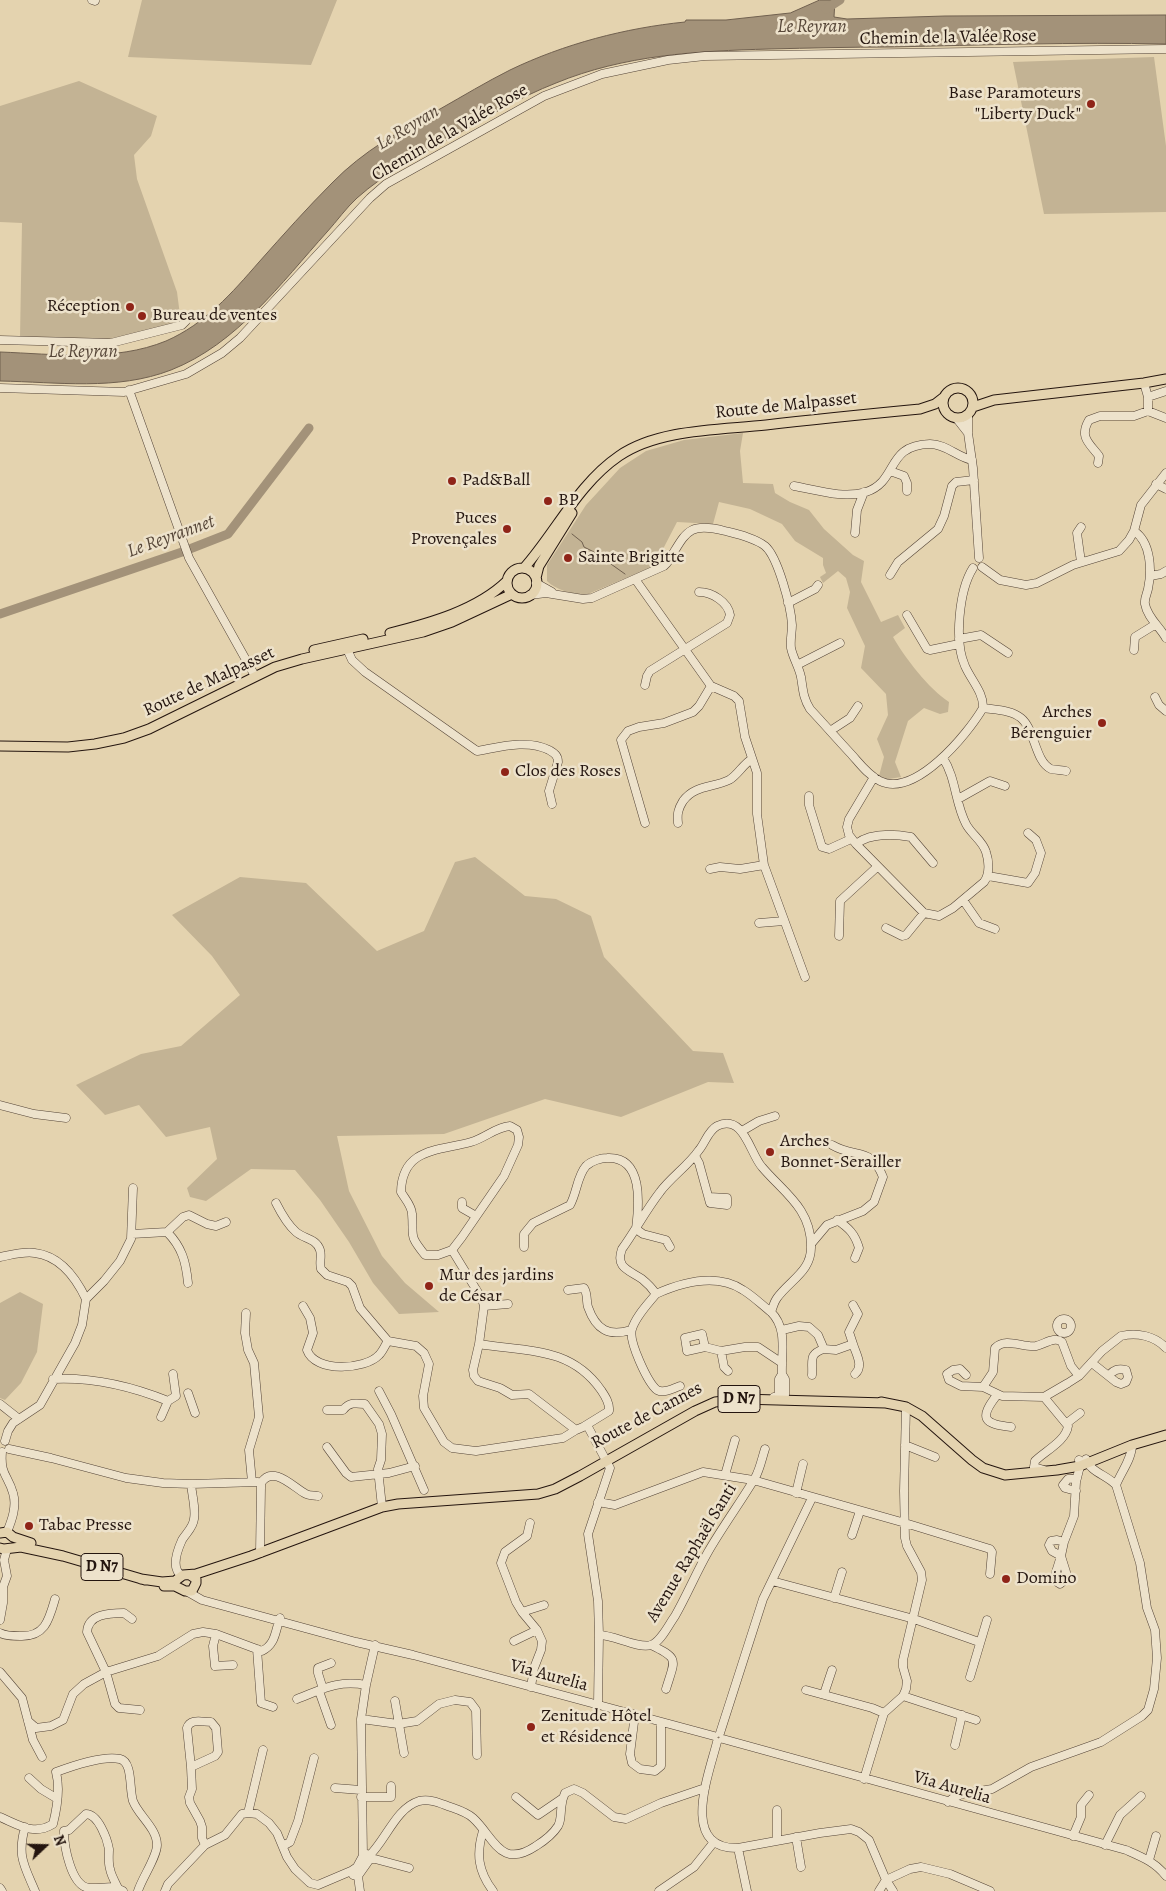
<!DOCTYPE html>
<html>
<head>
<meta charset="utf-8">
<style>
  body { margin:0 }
  #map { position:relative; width:1166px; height:1891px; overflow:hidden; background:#e4d3af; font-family:Alegreya,serif }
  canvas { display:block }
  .north { position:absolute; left:20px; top:1821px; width:50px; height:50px; -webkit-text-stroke:4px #ede2cb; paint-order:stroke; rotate:69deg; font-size:14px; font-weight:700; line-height:20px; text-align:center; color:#24150f }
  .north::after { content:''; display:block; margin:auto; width:18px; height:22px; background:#24150f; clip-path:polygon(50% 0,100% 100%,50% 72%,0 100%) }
</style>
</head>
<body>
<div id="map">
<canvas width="1166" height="1891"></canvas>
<div class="north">N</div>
</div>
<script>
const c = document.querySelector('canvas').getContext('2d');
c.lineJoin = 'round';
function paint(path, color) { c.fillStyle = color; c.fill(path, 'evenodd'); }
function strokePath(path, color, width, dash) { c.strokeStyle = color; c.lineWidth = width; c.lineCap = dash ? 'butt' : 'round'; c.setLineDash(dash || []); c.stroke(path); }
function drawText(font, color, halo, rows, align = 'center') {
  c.font = font + ' Alegreya,serif'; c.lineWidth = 5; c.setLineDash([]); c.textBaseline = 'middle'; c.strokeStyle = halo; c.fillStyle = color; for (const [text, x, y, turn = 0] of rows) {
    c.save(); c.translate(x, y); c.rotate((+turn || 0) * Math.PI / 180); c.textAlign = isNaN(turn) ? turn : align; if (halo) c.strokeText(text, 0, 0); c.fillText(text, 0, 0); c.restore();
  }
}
const green = new Path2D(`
  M142,0H337L311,65L128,57Z
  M1154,57L1166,146V212L1044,214L1013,62Z
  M79,81L157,116L151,136L134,155L137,179L177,292L181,323L103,340L20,338L22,223L0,222V106Z
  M743,433L740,451L743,483L773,484L775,493L790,502L809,510L824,529L853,555L864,561L861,582L881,622L898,615L905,628L893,637C905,658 929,689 949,702L948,712L940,714L924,708L908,721L895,762L901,777L889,779L879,776L884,757L877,739L888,715L886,694L861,668L865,646L847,608L850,592L846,578L838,571L823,583L820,577L826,573L823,565V558L795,541L782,524L750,509L719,502L713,524L677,522L663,549L669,552L659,564L588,594C575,595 557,591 547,581V565L586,505L620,468L646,451L684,440Z
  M475,857L525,896L556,899L591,916L604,957L693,1051L723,1053L734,1083L708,1082L621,1117L545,1099L444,1134L337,1136L349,1191L382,1256L405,1283L439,1312L399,1314L373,1283L349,1242L320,1200L295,1170L251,1169L206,1201L190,1197L187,1188L217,1159L210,1127L166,1137L139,1105L105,1115L76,1085L141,1054L181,1046L240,995L212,956L172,915L240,877L306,883L377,951L424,931L455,862Z
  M20,1292L43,1304L37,1352L21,1383L5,1400L0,1398V1303Z`);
const water = new Path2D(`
  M820,0H835L834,17L847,19L945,16L1166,15V44C1074,42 983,45 891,47C850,47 810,48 769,49C697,51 624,55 556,83C520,97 487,117 454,136C421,154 385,173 357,198C346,208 337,221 327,232C281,283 237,344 171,370C117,391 57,382 0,381V352C54,354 115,362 166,341C205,324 232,293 259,262C283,235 307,208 332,183C363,151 401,130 440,109C463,96 486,82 510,70C564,44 625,28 685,22L686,20H726L790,13Z`);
const stream = new Path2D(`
  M572,534L582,542L584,547L594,552L625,574`);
const river = new Path2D(`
  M826,9L840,0
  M0,614L182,552L228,534L309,428`);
const minor = new Path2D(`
  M92,0L95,1
  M0,340L111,343L182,325L186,321
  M1144,383L1148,397V411L1166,418
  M0,388L124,392L186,374L222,353L240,338L370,198L386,184L544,96L602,74L668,60L705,56L1166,49
  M129,390L189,558L255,676
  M1148,397L1166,391
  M968,415V433L973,468L979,558
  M957,419L968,433
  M1098,463L1099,456C1089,443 1079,437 1089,420L1100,416H1134L1148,411
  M890,471L904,476L907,483V491
  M1156,484L1166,489
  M794,486C817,490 843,499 866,492C899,481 885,445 930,444C946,444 957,457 972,460
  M1081,527L1077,533L1081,562
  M1134,531C1151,542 1152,570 1148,589C1147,594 1144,599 1145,604C1147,617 1160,627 1166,638
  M855,533L857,510L864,492
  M982,567L1000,580L1026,585L1037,583L1073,565L1119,551L1129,540L1134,531L1141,505L1166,473
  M890,575L898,562L938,529L944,516L952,486L956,482L974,480
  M1150,576L1161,574L1166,571
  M635,579L711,686L734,696L739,701L745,737L757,773V814L764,865L805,977
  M536,583L552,592
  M530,595L546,593L583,599L592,598L664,566L667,563C686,534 686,521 725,531C737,534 755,538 765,546C778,557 791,607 792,625C792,632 790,640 791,648C793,658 799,667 801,677C803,689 803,698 810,709C824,724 838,740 852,755C860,764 868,775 880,781C915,798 967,735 983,708C984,693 971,680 965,666C954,642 959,590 973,568
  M788,603L815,589L818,585
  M907,615L927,649L930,650L959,644
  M959,639L981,635L1008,653
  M347,649L352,660L365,672L477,751C500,747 527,739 549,750C554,753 558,755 558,762L549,791L552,804
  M1134,650L1135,637L1156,624
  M797,665L840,643
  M645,685L647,676L650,671L727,623L730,615C728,602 712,592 699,592
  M1155,697L1159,705L1166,711
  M983,708C996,710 1011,710 1021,718C1035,729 1035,762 1051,769C1055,770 1062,770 1066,771
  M830,731L850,718L858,706
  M874,777L849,819L847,827L849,835L856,844L924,913L939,916L953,908L984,882C990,874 989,861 986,852C983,841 971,834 966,824C955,803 956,778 943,758
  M809,796V805L822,847L829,849L851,839
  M958,799L990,781L1005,786
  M645,823L621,740L628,731L639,727L664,723L693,712L699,706L711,686
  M678,823C677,814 678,809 683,801C695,785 712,788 729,780C738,775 743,764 752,759
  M856,844C870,833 894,834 911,837L933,863
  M710,869L720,867L740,869L764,865
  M988,876L1028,883L1035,873L1041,853L1036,840L1028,833
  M963,900L979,923L995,929
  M759,923L784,921
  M886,928L902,936L906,935L924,913
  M839,936L840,901L877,867
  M0,1105L34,1114L66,1118
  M510,1126L517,1130L519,1137L518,1145L504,1176L462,1237L452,1250L438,1255H425C408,1234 414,1237 412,1214C412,1206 405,1199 401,1192C402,1147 440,1151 471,1142C485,1138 496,1127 510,1126Z
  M742,1131L759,1121L775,1116
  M695,1156L699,1163L710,1203L727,1205V1198L709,1197
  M462,1202V1208L476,1216
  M276,1203C281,1213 287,1224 296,1232C304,1239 316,1238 320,1250C322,1256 319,1263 321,1269L327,1275L348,1282L352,1286L360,1308L388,1341L416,1346L424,1353L429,1364L423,1396L424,1408L444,1442L452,1448L476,1451L563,1438L576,1430L583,1427L609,1411C610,1403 605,1396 601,1390C570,1346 526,1352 479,1344L484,1306L482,1299L452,1250
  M837,1220C849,1228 855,1234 859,1248L855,1258
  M167,1232C182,1247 186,1262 188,1283
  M132,1234L167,1232L183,1217L189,1215L207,1224L216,1226L226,1222
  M811,1244L827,1225L863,1211L874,1202L883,1177C871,1146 856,1159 832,1145
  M524,1247V1234L533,1223L570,1205C577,1193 577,1176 586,1166C591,1161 601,1158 607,1158C644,1156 639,1205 636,1229L643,1234L666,1240L670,1247
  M0,1257C11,1255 24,1251 35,1253C60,1256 76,1278 86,1299
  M568,1290L584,1288C588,1294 586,1301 588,1307C596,1330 609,1337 631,1330
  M656,1294C648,1304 636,1316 632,1329C628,1341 648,1383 657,1390C664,1394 674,1388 680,1386
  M303,1306L310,1318L313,1333L307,1350C315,1373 365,1370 379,1355C383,1351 385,1345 388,1341
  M484,1306L508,1304
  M771,1312C762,1305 753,1296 743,1290C717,1273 683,1282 656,1294C652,1288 647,1283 642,1279C629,1270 615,1268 622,1249C635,1231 646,1210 660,1192C671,1177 688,1166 699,1150C705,1143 708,1131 717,1126C744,1113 750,1154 762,1167C783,1192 811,1208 811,1246C812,1271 790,1280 777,1298C774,1302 773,1307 771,1312C788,1329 781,1352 782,1374L785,1379V1395L774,1397
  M246,1313L245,1333L248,1350L254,1363L259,1417L249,1450L252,1482
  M1057 1326a7 7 0 1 1 14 0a7 7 0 1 1-14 0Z
  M782,1330L799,1326L809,1327L818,1335L824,1349L836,1350L853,1344L849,1332L858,1314L853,1305
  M479,1344L473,1370L474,1376L478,1381L500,1388L512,1395L529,1394L576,1430
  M853,1344C856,1354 864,1366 855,1374
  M705,1347L702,1334L685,1338L687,1351L705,1347L721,1351L745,1347H758L782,1363
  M721,1351L724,1367L728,1371
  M1092,1363L1116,1382L1121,1384L1126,1382L1128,1377L1126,1370C1118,1368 1114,1370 1109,1375
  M812,1375C813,1361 808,1354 824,1349
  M966,1375L960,1369L953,1370L947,1374L949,1380L961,1386L983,1387L1002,1396L1044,1397L1068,1383L1079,1376L1102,1351L1121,1336C1137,1332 1155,1336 1166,1348
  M53,1379C94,1377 131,1386 168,1401L176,1396L173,1374
  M983,1387L993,1372L995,1348C1006,1337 1023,1348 1036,1346C1045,1344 1054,1336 1062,1342L1071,1366L1079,1376
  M379,1391L391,1414L424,1490
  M188,1393L195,1413
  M779,1394V1379L782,1374
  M997,1395C979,1418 983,1424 1011,1427
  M1044,1397L1068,1426C1066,1441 1045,1451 1035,1461L1034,1467L1044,1470
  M0,1404L19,1419
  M327,1410H343C349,1402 356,1403 365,1404L379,1424L382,1434L381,1460L378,1469L382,1507
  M161,1417L168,1401
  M1067,1423L1080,1413
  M587,1425L610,1468L588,1534L598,1601L599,1635L598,1704
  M5,1441L8,1431L13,1423L40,1405L75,1343L82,1325L86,1299L104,1281L120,1261L131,1239L133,1188
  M905,1445L935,1457
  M327,1447L346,1473L351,1477L389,1473L415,1466
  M9,1449L51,1458L126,1478L163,1483L191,1484L258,1482L261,1483V1487L260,1553
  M2,1452C0,1475 8,1475 13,1493C17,1506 12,1520 7,1532
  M725,1475L735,1440
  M261,1483C273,1464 294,1488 306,1494C310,1496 314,1495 318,1496
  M1116,1485C1121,1472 1132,1459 1132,1445
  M1076,1491L1065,1488L1063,1485L1068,1479L1077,1478
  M796,1493L803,1464
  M598,1502L615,1505L703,1472L753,1480L905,1523L990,1549L992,1552L990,1574
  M530,1523L527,1536L505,1552L501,1563L516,1602L522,1612L537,1630L542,1641L541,1650L534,1668L531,1687
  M852,1535L860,1511
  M1064,1542L1057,1540L1051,1541L1049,1545L1052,1551L1061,1556L1056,1572L1057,1582L1060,1584L1066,1579V1572L1061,1556L1064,1542L1074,1516L1076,1482L1080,1466L1079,1460
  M182,1576C171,1569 177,1551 182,1540C186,1533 193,1528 194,1519C196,1509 192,1495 191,1484
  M772,1581L914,1619L979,1642
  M188,1592L202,1600L356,1642L413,1655L714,1736
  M834,1598L842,1572
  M522,1612L544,1605
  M132,1619L124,1613C109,1613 88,1614 87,1632L106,1672L115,1704L119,1708L140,1710
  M0,1620L3,1603V1587L7,1576L4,1560L7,1549
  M0,1633C6,1636 12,1636 20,1636C45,1637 49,1620 55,1599
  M216,1634L213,1646L215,1666L233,1665
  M599,1635C614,1635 638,1649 651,1645C661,1642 669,1624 675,1616C687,1595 696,1573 708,1552C723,1526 740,1503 755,1478C760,1469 762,1458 765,1449
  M514,1641L537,1630
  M651,1645C680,1659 675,1659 666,1689
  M257,1649L261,1703L273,1707
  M0,1672L22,1698L33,1740L42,1757
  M970,1677L987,1620
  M323,1689L318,1673V1668L331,1663
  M806,1690L872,1708L884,1713
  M319,1691L331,1725
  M824,1694L832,1670
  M903,1696L976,1720
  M297,1699C323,1689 337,1680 366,1685
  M395,1701L404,1753
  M635,1714L630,1754L632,1763L640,1769L655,1771L661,1766V1722
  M361,1719L398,1724L417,1721L439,1704L455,1700L470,1702L476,1710L477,1755
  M28,1721L36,1728L51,1726L63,1720L73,1694L84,1684L106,1672L158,1656L193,1634L203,1632L216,1634L262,1651C276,1644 275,1631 280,1618
  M720,1733L763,1599L812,1498
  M723,1739L1126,1850C1142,1857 1155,1862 1166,1876
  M717,1742C709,1774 679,1849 738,1848L820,1833L851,1829L859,1832L869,1840L886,1880L893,1891
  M955,1745L962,1715
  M191,1767L187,1728C190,1718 202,1722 211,1722L216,1728L218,1752L215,1756L191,1767L192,1789L189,1797L190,1803L200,1821L202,1827V1838L205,1845
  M29,1778L41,1789L56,1798
  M864,1779L884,1713L903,1696L906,1689L907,1681L903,1667V1660L922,1580L921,1572L907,1546L905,1538L904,1491L906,1407
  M335,1788L361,1790
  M361,1797H391V1786
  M516,1797L538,1815L563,1798
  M948,1802L953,1798L962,1794L992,1789L1031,1767L1101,1742L1142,1716L1148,1710L1154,1689L1157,1658L1155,1630L1147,1608L1140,1563L1116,1485C1107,1475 1090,1472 1086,1459
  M248,1813L263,1750
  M0,1817C19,1825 34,1836 53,1824C57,1808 60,1787 56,1772C72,1766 103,1755 120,1759C133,1762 129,1789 133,1801C138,1815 157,1828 157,1845C157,1857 142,1878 138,1891
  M25,1827C17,1856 24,1865 35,1891
  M483,1831C476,1854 478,1871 493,1891
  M1073,1836L1081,1817V1805L1089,1795
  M796,1837L801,1867
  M777,1840V1810
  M1105,1845L1120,1815L1141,1796
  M283,1846L290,1842L298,1821L314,1758
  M738,1848L747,1891
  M364,1854H367L370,1859L358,1876L353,1875L351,1871L357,1867Z
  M363,1855L361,1719L366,1685L375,1645
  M369,1856C386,1840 396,1808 419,1801C429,1799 437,1802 445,1805C455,1809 465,1811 473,1818C494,1837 500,1870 536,1846C544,1841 553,1834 558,1826C562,1819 560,1811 562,1803C562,1800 564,1796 565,1793L574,1789L583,1793L614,1817L626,1819L661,1803L705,1788
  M370,1859H375L409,1868
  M1149,1860L1156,1836
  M358,1876L360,1891
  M0,1888L2,1891
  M118,1888C115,1882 111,1875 110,1869C108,1863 109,1855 109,1849C107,1838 98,1814 86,1814L69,1830L64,1831C64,1846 71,1886 89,1888C102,1889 111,1884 123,1891
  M165,1891L168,1884L205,1845L225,1835L242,1814L248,1813L257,1814L269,1823L277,1833L287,1857L295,1869L310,1883L318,1885L351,1871
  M659,1891L694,1867L714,1842
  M879,1891L886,1880L910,1869L921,1867L950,1874L990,1891`);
const major = new Path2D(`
  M943 403a15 15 0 1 1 30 0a15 15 0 1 1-30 0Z
  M973,407L994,400L1144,383L1166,379
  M524,568C556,532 578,484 619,456C658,429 719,430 766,425C817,419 868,414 920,409L935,404L944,397
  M507 583a15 15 0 1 1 30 0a15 15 0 1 1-30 0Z
  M536,578L539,566L572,513
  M390,633C430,623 477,610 507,581
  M314,650L363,639
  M0,746L68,747L95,744L124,738L149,729L275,667L302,659L423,632L452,622L512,594
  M881,1402L906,1407L922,1416L972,1460L983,1468L1005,1475L1057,1470L1080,1466L1132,1445L1166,1435
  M0,1533L7,1532L13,1537L31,1543
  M0,1548L4,1549L21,1547L63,1556L145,1580
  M141,1579L162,1582L175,1581L183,1575L196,1574L251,1556L382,1507L398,1504L538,1494L555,1489L580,1476L695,1411L715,1402L741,1399L886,1403
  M164,1586H175L185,1591H192L196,1583V1579L190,1575`);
const markers = [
  [1091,104,5,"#8f2418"],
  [130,307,5,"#8f2418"],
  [142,316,5,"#8f2418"],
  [452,481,5,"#8f2418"],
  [548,501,5,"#8f2418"],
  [507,529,5,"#8f2418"],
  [568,558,5,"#8f2418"],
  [1102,723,5,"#8f2418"],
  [505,772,5,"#8f2418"],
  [770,1152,5,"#8f2418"],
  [429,1286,5,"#8f2418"],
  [29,1526,5,"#8f2418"],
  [1006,1579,5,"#8f2418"],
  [531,1727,5,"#8f2418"]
];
const shields = [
  [739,1399,42],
  [102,1567,42]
];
const shieldNames = [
  ["D N7",739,1399],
  ["D N7",102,1567]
];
const streetNames = [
  ["Chemin de la Valée Rose",948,38,-1],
  ["Chemin de la Valée Rose",450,133,-30],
  ["Route de Malpasset",786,406,-6],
  ["Route de Malpasset",209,682,-25],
  ["Route de Cannes",647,1416,-28],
  ["Avenue Raphaël Santi",692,1553,-59],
  ["Via Aurelia",549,1676,15],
  ["Via Aurelia",952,1788,16]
];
const poiNames = [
  ["Base Paramoteurs",1081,94,"right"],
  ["\"Liberty Duck\"",1081,115,"right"],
  ["Réception",120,307,"right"],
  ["Bureau de ventes",152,316],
  ["Pad&Ball",462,481],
  ["BP",558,501],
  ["Puces",497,519,"right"],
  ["Provençales",497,540,"right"],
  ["Sainte Brigitte",578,558],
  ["Arches",1092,713,"right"],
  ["Bérenguier",1092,734,"right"],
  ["Clos des Roses",515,772],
  ["Arches",780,1142],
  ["Bonnet-Serailler",780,1163],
  ["Mur des jardins",439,1276],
  ["de César",439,1297],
  ["Tabac Presse",39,1526],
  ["Domino",1016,1579],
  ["Zenitude Hôtel",541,1717],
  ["et Résidence",541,1738]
];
const waterNames = [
  ["Le Reyran",812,27],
  ["Le Reyran",408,128,-31],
  ["Le Reyran",83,352],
  ["Le Reyrannet",171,537,-20]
];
paint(green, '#c3b394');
paint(water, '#a39279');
strokePath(water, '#70604f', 1);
strokePath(stream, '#70604f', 1);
strokePath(river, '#a39279', 9);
strokePath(minor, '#544437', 9);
strokePath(major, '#24150f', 11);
strokePath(minor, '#ede2cb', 8);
strokePath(major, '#e4d3af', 9);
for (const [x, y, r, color] of markers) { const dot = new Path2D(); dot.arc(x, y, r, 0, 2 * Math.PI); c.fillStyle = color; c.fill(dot); strokePath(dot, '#ede2cb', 2); }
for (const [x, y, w] of shields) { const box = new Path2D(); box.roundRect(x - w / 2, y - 13.5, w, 27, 4); c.fillStyle = '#ede2cb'; c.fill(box); strokePath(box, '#24150f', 1); }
drawText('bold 16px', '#24150f', null, shieldNames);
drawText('18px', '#24150f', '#ede2cb', streetNames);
drawText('18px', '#24150f', '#ede2cb', poiNames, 'left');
drawText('italic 19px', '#574739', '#ede2cb', waterNames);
</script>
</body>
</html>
